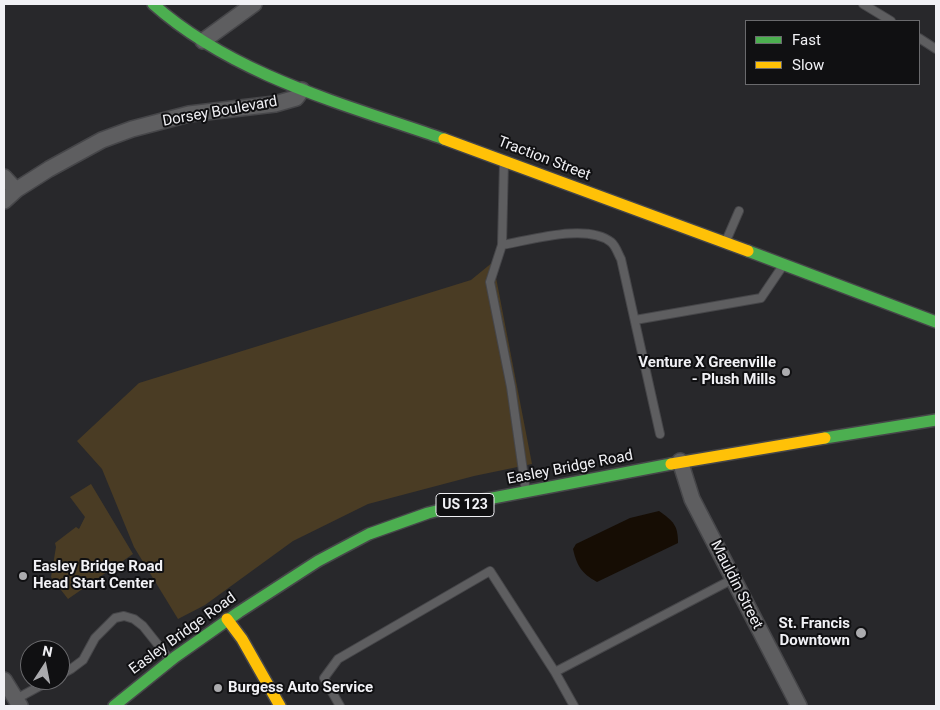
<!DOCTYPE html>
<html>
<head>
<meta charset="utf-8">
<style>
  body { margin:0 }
  #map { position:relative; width:940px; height:710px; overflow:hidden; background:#28282b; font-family:Roboto,sans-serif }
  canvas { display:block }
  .frame { position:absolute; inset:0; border:5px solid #f1f1f5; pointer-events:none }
  .legend { position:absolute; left:745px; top:20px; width:175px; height:65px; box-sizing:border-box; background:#101012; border:1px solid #6a6a6d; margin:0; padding:6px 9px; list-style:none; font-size:15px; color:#f1f1f5 }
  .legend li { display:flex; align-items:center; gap:10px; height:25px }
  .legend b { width:25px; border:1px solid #6a6a6d }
  .north { position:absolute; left:20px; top:640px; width:50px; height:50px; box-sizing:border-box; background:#101012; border:1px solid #6a6a6d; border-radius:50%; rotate:11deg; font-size:14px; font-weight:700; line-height:20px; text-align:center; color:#f1f1f5 }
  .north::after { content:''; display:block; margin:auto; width:18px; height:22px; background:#ababae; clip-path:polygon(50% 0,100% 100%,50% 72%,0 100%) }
</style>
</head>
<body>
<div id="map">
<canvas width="940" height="710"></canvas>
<div class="frame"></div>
<ul class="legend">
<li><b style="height:6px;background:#4caf50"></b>Fast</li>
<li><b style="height:6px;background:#ffc107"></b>Slow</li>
</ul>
<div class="north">N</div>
</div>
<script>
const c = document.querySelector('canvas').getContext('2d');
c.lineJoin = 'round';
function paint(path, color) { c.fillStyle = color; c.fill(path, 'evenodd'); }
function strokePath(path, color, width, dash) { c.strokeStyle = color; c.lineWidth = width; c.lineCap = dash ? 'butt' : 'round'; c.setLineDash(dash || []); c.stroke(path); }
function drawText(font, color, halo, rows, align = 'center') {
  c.font = font + ' Roboto,sans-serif'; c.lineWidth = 4; c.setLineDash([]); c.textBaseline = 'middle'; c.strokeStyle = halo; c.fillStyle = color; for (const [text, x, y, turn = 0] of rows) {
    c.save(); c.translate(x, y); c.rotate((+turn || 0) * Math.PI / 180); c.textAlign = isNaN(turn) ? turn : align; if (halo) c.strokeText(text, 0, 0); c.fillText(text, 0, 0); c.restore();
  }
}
const green = new Path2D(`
  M493,262L532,464L474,476L368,504L293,541L205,605L178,619L134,547L102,469L77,441L139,383L471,280Z
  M91,484L133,554L68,599L51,577L56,547L55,543L76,527L79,529L85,517L70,497Z`);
const water = new Path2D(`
  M659,511C673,521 678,525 678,543L597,582C581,573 577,566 573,549L576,544L630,518Z`);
const lane = new Path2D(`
  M863,4L891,21
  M919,38L936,49
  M504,162L502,245L490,282L511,387L525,485
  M726,241L739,211
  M502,245C531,240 587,223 611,242C616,246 618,254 621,259L660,434
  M635,320L761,298L782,267
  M555,672L733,579
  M60,675L71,669L83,660L95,638L115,618L124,616L134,619L143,626L167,656
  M15,701L16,699L51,680
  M340,706L324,678L338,659L490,571L555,672L574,706`);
const street = new Path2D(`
  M203,41L254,4
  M4,177L16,190
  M4,201L16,190L49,169L102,140L132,129L189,114L275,104L296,98L302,90
  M680,461L692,499L799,706
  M4,680L20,706`);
const fast = new Path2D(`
  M153,4C234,76 344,104 444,139
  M748,251L936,322
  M825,438L936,420
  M114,706L175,657L239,612L318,561L369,534L428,513L477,501L671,464`);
const slow = new Path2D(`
  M444,139L748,251
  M671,464L825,438
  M227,619L242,639L280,706`);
const markers = [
  [786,372,5,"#ababae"],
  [23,576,5,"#ababae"],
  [861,633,6,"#ababae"],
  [218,688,5,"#ababae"]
];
const shields = [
  [465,505,58]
];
const shieldNames = [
  ["US 123",465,505]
];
const streetNames = [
  ["Dorsey Boulevard",220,112,-10],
  ["Traction Street",544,159,21],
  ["Easley Bridge Road",570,468,-11],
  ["Mauldin Street",736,585,63],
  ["Easley Bridge Road",183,634,-36]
];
const poiNames = [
  ["Venture X Greenville",776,363],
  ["- Plush Mills",776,380],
  ["Easley Bridge Road",33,567,"left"],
  ["Head Start Center",33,584,"left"],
  ["St. Francis",850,624],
  ["Downtown",850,641],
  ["Burgess Auto Service",228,688,"left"]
];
paint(green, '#4a3c24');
paint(water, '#160d04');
strokePath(lane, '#464649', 10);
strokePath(street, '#464649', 18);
strokePath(fast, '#464649', 14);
strokePath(slow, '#464649', 14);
strokePath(lane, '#5e5e60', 8);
strokePath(street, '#5e5e60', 15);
strokePath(fast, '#4caf50', 11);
strokePath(slow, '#ffc107', 11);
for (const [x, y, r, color] of markers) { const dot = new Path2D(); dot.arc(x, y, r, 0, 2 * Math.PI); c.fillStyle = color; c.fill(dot); strokePath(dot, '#101012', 2); }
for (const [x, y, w] of shields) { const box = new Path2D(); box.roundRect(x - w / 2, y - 11.5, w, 23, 4); c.fillStyle = '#101012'; c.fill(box); strokePath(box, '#f1f1f5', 1); }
drawText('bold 14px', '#f1f1f5', null, shieldNames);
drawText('15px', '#f1f1f5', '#101012', streetNames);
drawText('bold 15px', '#f1f1f5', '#101012', poiNames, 'right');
</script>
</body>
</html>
